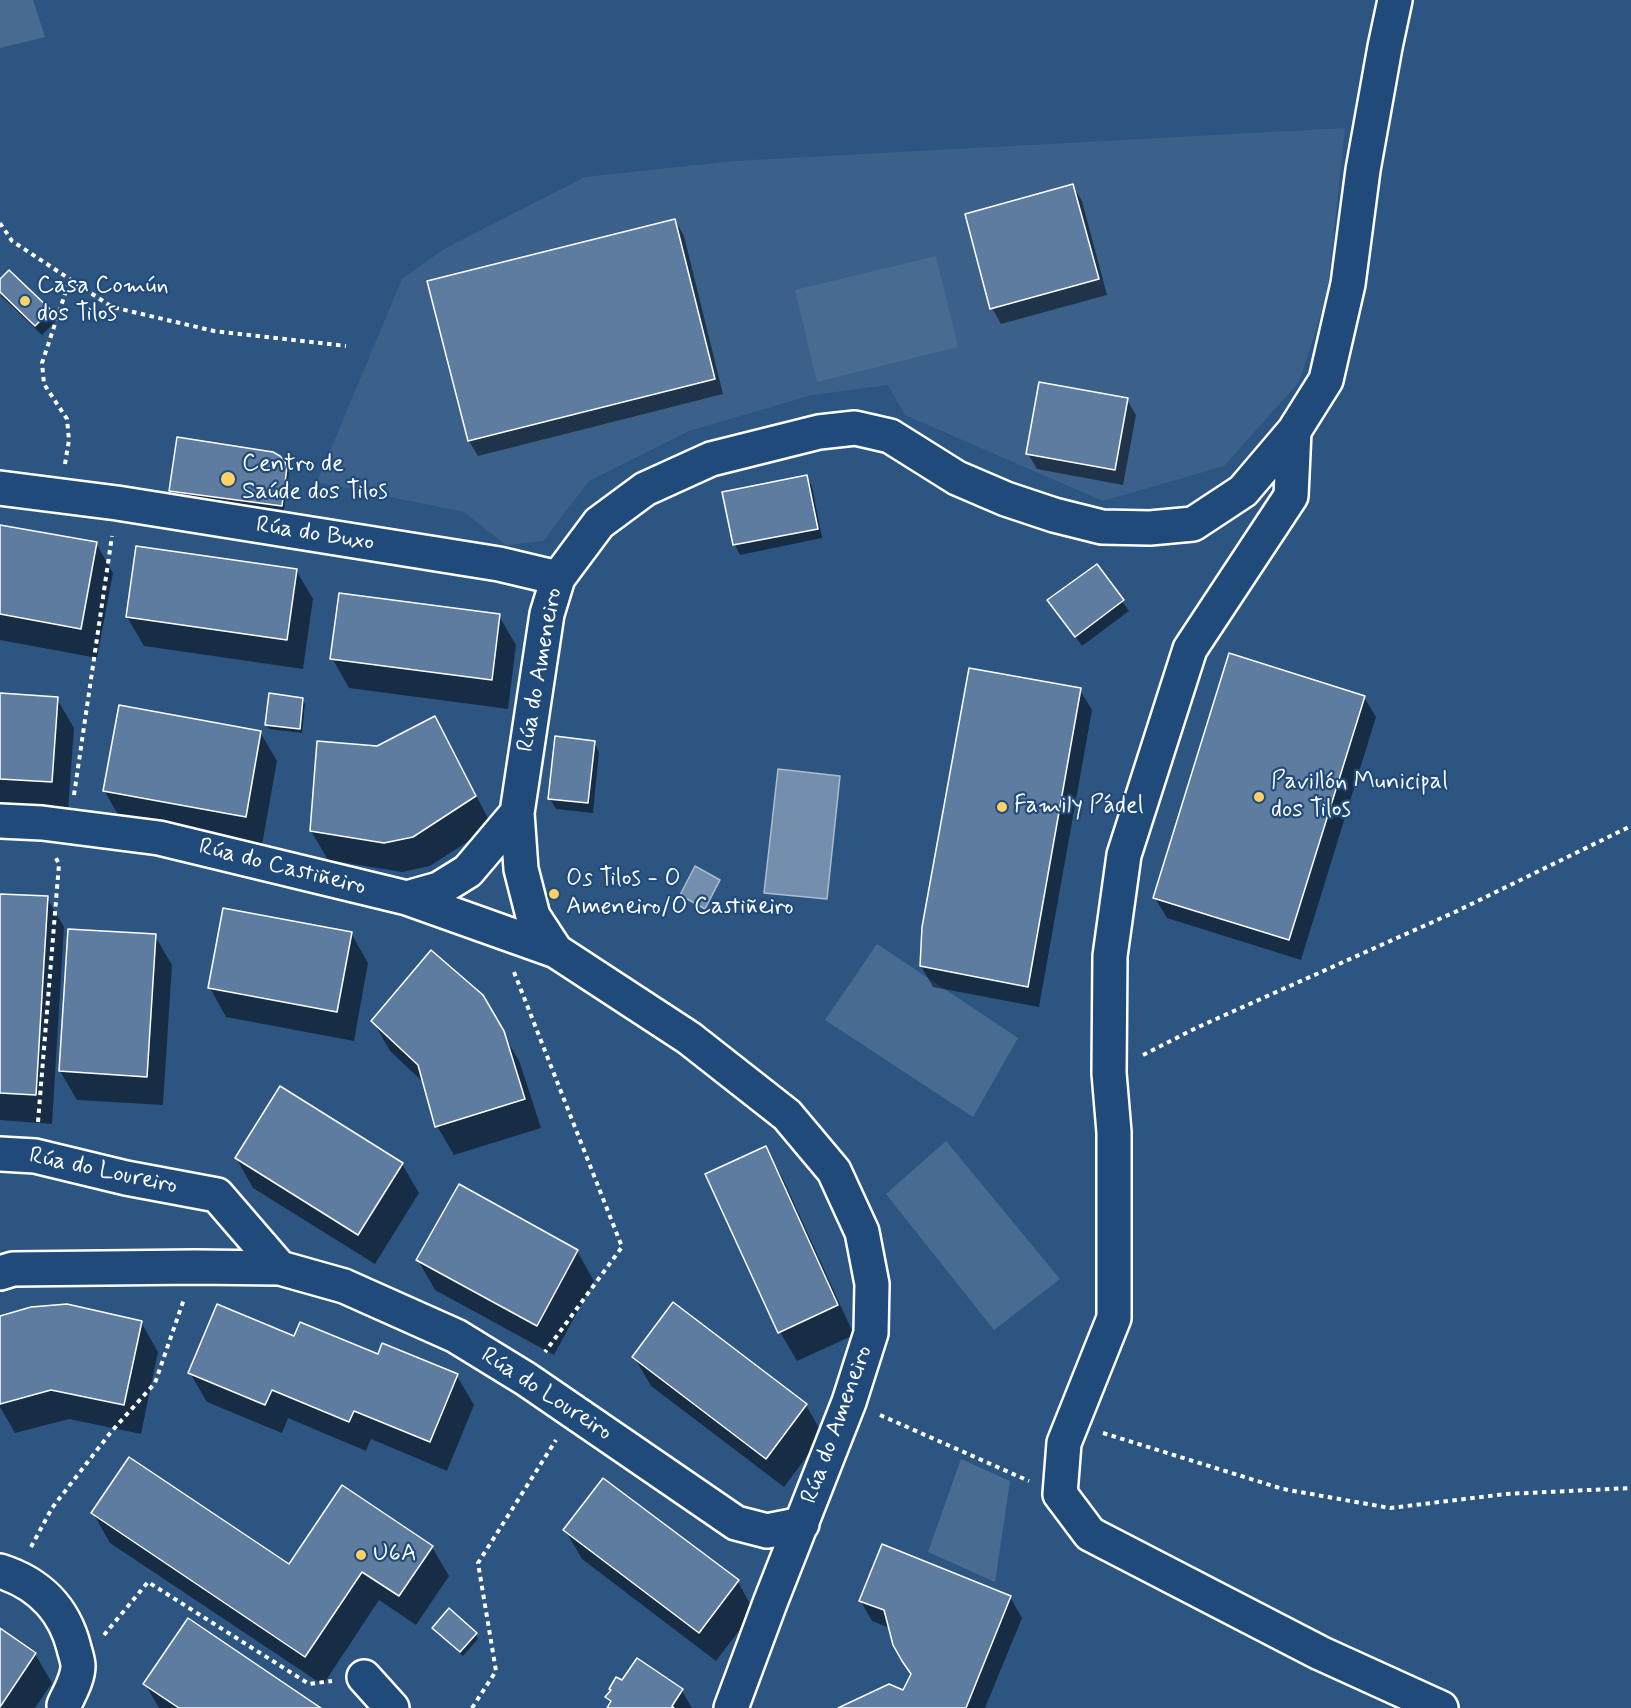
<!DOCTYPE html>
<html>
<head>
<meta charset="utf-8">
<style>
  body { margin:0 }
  canvas { display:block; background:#2c5582 }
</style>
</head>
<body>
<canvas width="1631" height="1708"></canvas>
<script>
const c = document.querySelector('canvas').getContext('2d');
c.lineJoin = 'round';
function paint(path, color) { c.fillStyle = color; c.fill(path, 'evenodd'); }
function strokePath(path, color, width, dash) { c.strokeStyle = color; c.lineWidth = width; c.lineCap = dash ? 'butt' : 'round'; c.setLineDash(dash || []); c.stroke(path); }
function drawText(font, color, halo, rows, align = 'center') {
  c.font = font + ' Mynerve,sans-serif'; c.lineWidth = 4.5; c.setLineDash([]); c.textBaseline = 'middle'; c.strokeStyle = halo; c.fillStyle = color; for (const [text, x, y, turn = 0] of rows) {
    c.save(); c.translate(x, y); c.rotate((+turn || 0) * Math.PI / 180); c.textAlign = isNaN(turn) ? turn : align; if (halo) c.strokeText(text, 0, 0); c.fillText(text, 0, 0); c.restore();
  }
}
const built = new Path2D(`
  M1345,128L1327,295L1299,382L1224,466L1103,501L905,415L888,385L812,395L689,431L589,481L543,541L506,545L464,512L317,482L402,279L444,249L585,177L734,161Z`);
const green = new Path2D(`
  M0,0H33L45,37L0,48Z
  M936,256L958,347L817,382L795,290Z
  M877,944L1018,1038L973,1117L825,1020Z
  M946,1141L1060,1279L994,1330L886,1194Z
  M961,1459L1010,1481L995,1582L928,1552Z`);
const water = new Path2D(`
  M778,769L840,776L827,899L764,893Z
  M695,866L720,880L705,909L680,895Z`);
const shadow = new Path2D(`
  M1073,186L1082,201L1107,295L1001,324L992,308Z
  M675,220L684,236L723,394L478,456L469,441Z
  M0,282L50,311L56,321L42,335L1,296Z
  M1127,400L1136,415L1123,485L1037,469L1028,454Z
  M284,462L289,473L284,510L173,495L170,491Z
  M806,476L812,486L822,538L740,555L735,545Z
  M0,526L96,543L113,573L97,658L0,640Z
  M1097,566L1129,611L1082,646L1049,600Z
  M296,570L313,599L303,669L144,646L127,617Z
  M499,616L516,645L508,709L349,688L332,658Z
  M1080,690L1092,710L1039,1007L933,987L921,966Z
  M0,695L57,699L74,728L68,811L0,806Z
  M1364,697L1376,717L1301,960L1167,918L1155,898Z
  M302,699L305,704L302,733L269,729L266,724Z
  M260,732L277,761L262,845L121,820L104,790Z
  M594,742L599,752L593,813L556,809L550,799Z
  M451,747L492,826L430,866L402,872L328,860L311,831L377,748Z
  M0,895L47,898L64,927L52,1124L0,1120Z
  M351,933L368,963L354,1041L226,1017L210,988Z
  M155,936L172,965L163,1105L77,1100L60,1071Z
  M482,996L520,1063L541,1128L454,1155L437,1126L424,1083L390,1051L373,1021Z
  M765,1148L782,1177L854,1335L797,1361L780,1332Z
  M236,1158L402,1164L419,1193L375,1264L253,1188Z
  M460,1186L577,1251L594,1281L554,1355L435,1290L418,1260Z
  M673,1304L806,1405L823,1435L784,1487L651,1386L634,1357Z
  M0,1317L141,1322L158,1352L141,1434L69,1419L15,1433L0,1407Z
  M378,1356L457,1376L474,1405L447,1471L371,1439L366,1451L288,1418L282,1433L207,1402L190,1373Z
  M93,1513L290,1566L432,1547L449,1576L416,1625L379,1600L323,1685L110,1543Z
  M565,1530L738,1582L754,1611L716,1661L582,1559Z
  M1010,1597L1022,1618L985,1708H841L904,1692L912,1676L903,1660L890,1628L872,1621L860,1600Z
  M434,1628L476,1634L478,1639L463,1656L437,1632Z
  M0,1630L35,1654L52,1683L35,1708H0Z
  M623,1682L682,1691L692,1708H608L611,1704L607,1697Z
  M145,1684L318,1708H159Z`);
const building = new Path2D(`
  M1073,184L1099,279L990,309L965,214Z
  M675,219L715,379L468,441L427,281Z
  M9,270L51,310L35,326L0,292V279Z
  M1039,382L1128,398L1115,470L1026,454Z
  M177,437L273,452L280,456L285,461L287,467L282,506L169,491Z
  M807,475L818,529L733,545L722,492Z
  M0,525L97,542L81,629L0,614Z
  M136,546L297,569L287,640L126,617Z
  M1097,564L1124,600L1075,637L1047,600Z
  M339,593L500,614L492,680L330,659Z
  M1229,653L1365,696L1289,940L1153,898Z
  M969,668L1081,688L1028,987L920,966L922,927Z
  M0,693L58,697L52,782L0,779Z
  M269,693L303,698L300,729L265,725Z
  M119,705L261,731L246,817L103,791Z
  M435,716L476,796L413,837L384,843L310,831L317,741L377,746Z
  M555,736L595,741L588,803L548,799Z
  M0,894L48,896L36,1095L0,1093Z
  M223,908L352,932L337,1012L208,988Z
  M68,929L156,934L147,1077L59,1071Z
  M431,950L483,995L504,1031L525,1099L435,1127L418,1065L371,1021Z
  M280,1086L403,1163L358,1235L235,1158Z
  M766,1146L838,1305L778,1333L705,1174Z
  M459,1184L578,1250L537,1326L416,1260Z
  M673,1302L807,1404L766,1459L632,1357Z
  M67,1304L142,1321L124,1405L51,1390L0,1404V1316L31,1307Z
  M217,1304L294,1336L300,1322L378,1354L382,1343L458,1374L430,1442L354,1411L349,1422L272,1390L265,1405L188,1373Z
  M129,1457L289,1564L342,1485L433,1546L399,1596L362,1572L305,1657L91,1513Z
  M603,1478L739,1580L699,1633L563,1530Z
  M882,1544L1011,1596L966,1708H838L889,1684L903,1690L911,1674L902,1661L893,1645L884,1610L859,1601Z
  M449,1608L477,1633L460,1652L432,1628Z
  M188,1618L321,1708H179L143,1684Z
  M0,1628L36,1653L0,1707Z
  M637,1658L683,1689L672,1706L674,1708H607L611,1701L605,1697L611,1690L609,1689L616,1677L622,1680Z`);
const path = new Path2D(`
  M0,223L12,241L112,307L214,331L346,346
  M65,464L69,440L67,419L44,384L42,363L70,279
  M74,795L112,536
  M514,972L622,1247L545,1352
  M1143,1055L1196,1028L1455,912L1631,826
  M38,1122L59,864L56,858
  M880,1415L1029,1481
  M1103,1433L1283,1489L1390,1508L1506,1494L1631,1488
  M31,1547L52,1508L111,1432L155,1383L184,1299
  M104,1635L148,1582L309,1684L332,1681
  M472,1708L496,1671L478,1563L556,1440`);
const minor = new Path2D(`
  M1294,431L1291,496L1190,649L1124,855L1110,956L1109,1073L1114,1132V1318L1064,1443L1060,1494L1090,1534L1320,1653L1441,1708
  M0,488L117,503L499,564L558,578
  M0,821L42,823L159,838L407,898L556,951
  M407,898L439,889L468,871L517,813
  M0,1154L35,1156L126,1178L217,1195L280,1268
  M0,1273L13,1269L195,1267L280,1268L344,1286L456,1336L526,1379L736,1523L767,1531L802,1524
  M0,1571C38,1583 64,1608 74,1648C75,1653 78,1660 78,1666C78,1679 69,1694 64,1705
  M364,1677L392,1708
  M731,1708L770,1603L849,1402L871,1333L872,1284L862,1232L834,1171L787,1115L689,1038L556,951L533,916L521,869L517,813L547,614L558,578L599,523L645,489L711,459L819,432L855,428L890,436L957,478L1006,499L1054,515L1102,527L1150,528L1193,524L1243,491L1294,431L1326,380L1348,284L1363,170L1385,47L1395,0`);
const markers = [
  [25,301,6,"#ffd166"],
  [228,479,8,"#ffd166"],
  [1259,797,6,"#ffd166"],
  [1002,807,6,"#ffd166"],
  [554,894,6,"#ffd166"],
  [361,1555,6,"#ffd166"]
];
const poiNames = [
  ["Casa Común",37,287],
  ["dos Tilos",37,315],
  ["Centro de",242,465],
  ["Saúde dos Tilos",242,493],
  ["Pavillón Municipal",1271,783],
  ["dos Tilos",1271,811],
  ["Family Pádel",1014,807],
  ["Os Tilos - O",566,880],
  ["Ameneiro/O Castiñeiro",566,908],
  ["U6A",373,1555]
];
const streetNames = [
  ["Rúa do Buxo",315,535,9],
  ["Rúa do Ameneiro",541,670,-80],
  ["Rúa do Castiñeiro",282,868,14],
  ["Rúa do Loureiro",103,1172,12],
  ["Rúa do Loureiro",546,1395,33],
  ["Rúa do Ameneiro",838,1425,-70]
];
paint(built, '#3b618b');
paint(green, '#486b92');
paint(water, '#748fad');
strokePath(water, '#acbcce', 1.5);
paint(shadow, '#0007');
paint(building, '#5e7c9f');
strokePath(building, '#fff', 1.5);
strokePath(minor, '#fff', 38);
strokePath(path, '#fff', 4, [4.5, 4.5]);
strokePath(minor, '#1f4a7a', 33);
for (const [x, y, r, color] of markers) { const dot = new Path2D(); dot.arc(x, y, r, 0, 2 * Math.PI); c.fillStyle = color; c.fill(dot); strokePath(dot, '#1f4a7a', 2); }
drawText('24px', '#fff', '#1f4a7a', poiNames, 'left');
drawText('24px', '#fff', '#1f4a7a', streetNames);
</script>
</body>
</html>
